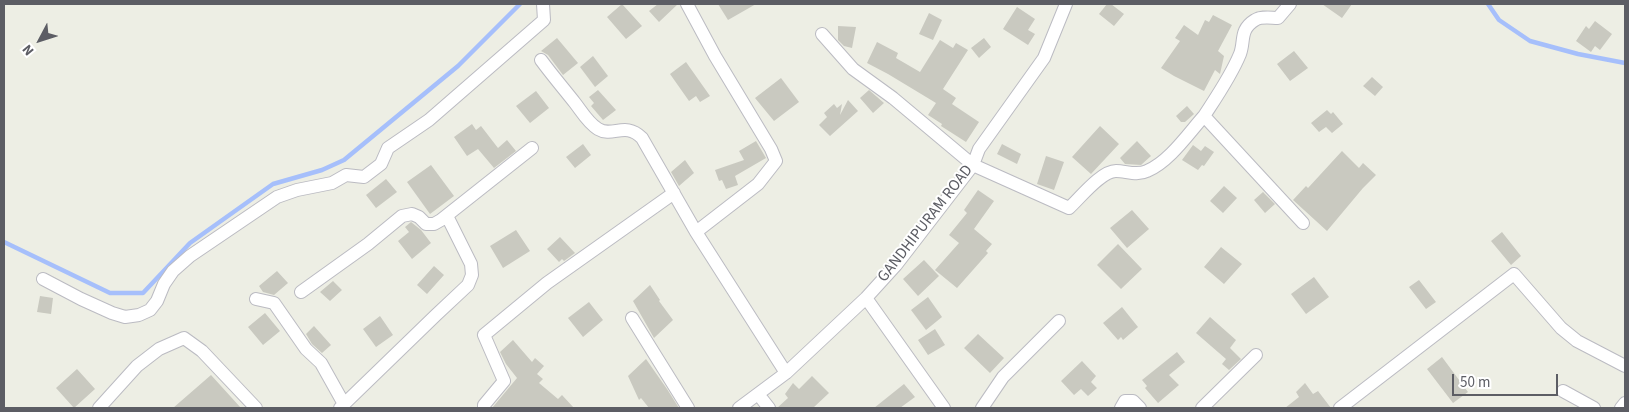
<!DOCTYPE html>
<html>
<head>
<meta charset="utf-8">
<style>
  body { margin:0 }
  #map { position:relative; width:1629px; height:412px; overflow:hidden; background:#edeee4; font-family:"Source Sans 3",sans-serif }
  canvas { display:block }
  .frame { position:absolute; inset:0; border:5px solid #5c5d64; pointer-events:none }
  .north { position:absolute; left:15px; top:15px; width:50px; height:50px; -webkit-text-stroke:4px #fff; paint-order:stroke; rotate:230deg; font-size:14px; font-weight:700; line-height:20px; text-align:center; color:#5c5d64 }
  .north::after { content:''; display:block; margin:auto; width:18px; height:22px; background:#5c5d64; clip-path:polygon(50% 0,100% 100%,50% 72%,0 100%) }
  .scale { position:absolute; left:1452px; top:374px; width:106px; height:22px; box-sizing:border-box; border:2px solid #5c5d64; border-top:0; padding-left:6px; font-size:15px; line-height:18px; white-space:nowrap; color:#5c5d64; -webkit-text-stroke:4px #fff; paint-order:stroke }
</style>
</head>
<body>
<div id="map">
<canvas width="1629" height="412"></canvas>
<div class="frame"></div>
<div class="north">N</div>
<div class="scale">50 m</div>
</div>
<script>
const c = document.querySelector('canvas').getContext('2d');
c.lineJoin = 'round';
function strokePath(path, color, width, dash) { c.strokeStyle = color; c.lineWidth = width; c.lineCap = dash ? 'butt' : 'round'; c.setLineDash(dash || []); c.stroke(path); }
function paint(path, color) { c.fillStyle = color; c.fill(path, 'evenodd'); }
function drawText(font, color, halo, rows, align = 'center') {
  c.font = font + ' "Source Sans 3",sans-serif'; c.lineWidth = 4; c.setLineDash([]); c.textBaseline = 'middle'; c.strokeStyle = halo; c.fillStyle = color; for (const [text, x, y, turn = 0] of rows) {
    c.save(); c.translate(x, y); c.rotate((+turn || 0) * Math.PI / 180); c.textAlign = isNaN(turn) ? turn : align; if (halo) c.strokeText(text, 0, 0); c.fillText(text, 0, 0); c.restore();
  }
}
const stream = new Path2D(`
  M1488,4L1499,20L1530,41L1578,54L1625,63
  M4,242L110,293H143L190,243L273,184L322,170L344,160L458,66L520,4`);
const building = new Path2D(`
  M622,4L642,26L626,39L607,17Z
  M658,4H678L659,22L649,11Z
  M718,4H756L728,20Z
  M1107,4H1111L1124,14L1114,26L1099,14Z
  M1322,4H1352L1342,18Z
  M1017,7L1035,19L1028,30L1035,34L1028,45L1003,29Z
  M929,13L942,20L933,40L919,34Z
  M1213,15L1232,25L1218,51L1224,56L1220,74L1215,70L1204,91L1174,76L1161,68L1180,41L1175,38L1184,25L1198,35L1205,20L1209,22Z
  M1595,21L1612,34L1600,50L1595,46L1591,52L1576,41L1586,26L1589,29Z
  M838,26L856,27L852,48L844,46L838,40Z
  M557,38L578,63L563,75L548,55L541,51Z
  M984,38L991,47L979,58L971,48Z
  M940,40L953,48L956,43L968,50L943,89L956,98L952,104L979,122L966,142L941,126L942,124L928,115L936,103L888,74L867,63L877,42L898,53L896,58L920,72Z
  M1294,51L1308,68L1290,81L1277,64Z
  M593,56L608,76L595,87L580,67Z
  M686,62L710,96L700,102L696,96L689,101L670,74Z
  M1372,77L1383,87L1375,96L1363,86Z
  M781,78L799,102L774,121L755,98Z
  M598,90L616,110L603,120L591,106L594,103L589,97Z
  M869,90L884,103L873,113L860,98Z
  M536,91L549,108L530,123L516,106Z
  M848,100L858,111L830,136L819,125L827,117L824,113L834,104L837,108L842,104L840,115Z
  M1187,106L1194,114L1185,122H1181L1176,116Z
  M1327,110L1331,114L1333,112L1343,124L1332,133L1326,127L1319,132L1311,123Z
  M472,124L476,130L481,126L498,148L507,140L516,151L494,168L478,149L467,156L454,137Z
  M1100,126L1119,144L1091,174L1072,157Z
  M756,141L766,158L735,176L738,185L726,189L722,180L719,181L715,170L744,160L739,151Z
  M1137,141L1151,156L1141,165L1125,164L1120,158Z
  M583,144L591,155L575,168L566,157Z
  M1002,144L1021,154L1017,164L997,154Z
  M1193,145L1201,151L1205,146L1214,152L1204,166L1202,165L1198,170L1182,160Z
  M1342,151L1359,168L1363,163L1376,175L1363,188L1327,231L1293,200L1306,186L1308,188Z
  M1046,156L1064,162L1054,190L1037,184Z
  M685,160L694,173L679,186L671,172Z
  M431,165L454,196L430,214L407,182Z
  M386,179L397,192L376,208L366,195Z
  M1224,186L1237,198L1223,213L1210,201Z
  M978,190L994,201L974,229L992,244L986,251L988,253L957,288L935,270L959,243L949,235L967,213L964,210Z
  M1263,192L1275,204L1265,213L1254,200Z
  M1132,210L1149,229L1127,248L1110,228Z
  M411,222L421,230L431,243L412,259L398,241L409,232L405,227Z
  M516,230L530,251L503,268L490,246Z
  M1502,232L1521,256L1511,265L1491,241Z
  M560,237L575,253L564,261L562,259L559,262L547,249Z
  M1118,244L1142,269L1121,289L1097,265Z
  M1221,247L1242,264L1224,284L1204,267Z
  M924,260L939,276L918,296L903,279Z
  M434,266L444,275L427,294L417,285Z
  M277,271L288,283L274,295L263,292L259,286Z
  M1314,277L1329,297L1306,314L1291,294Z
  M1419,280L1436,302L1426,309L1409,287Z
  M333,281L342,290L330,301L320,292Z
  M650,285L660,300L659,301L673,320L654,338L633,301Z
  M40,296L53,298L51,314L37,312Z
  M928,297L942,317L926,330L911,310Z
  M589,302L603,320L583,337L568,318Z
  M1122,307L1138,327L1123,340L1121,337L1118,340L1103,323Z
  M265,313L280,331L263,345L248,327Z
  M380,316L393,335L376,347L363,329Z
  M1210,317L1236,340L1230,348L1241,359L1229,370L1222,364L1226,359L1196,333Z
  M314,326L331,345L322,353L312,344L306,334Z
  M935,329L945,345L928,355L918,340Z
  M978,334L1004,358L990,373L964,348Z
  M513,340L532,362L535,358L544,366L537,374L543,379L539,383L558,399L562,395L574,408H492L517,378L506,364L500,352Z
  M1177,352L1185,362L1169,375L1179,385L1158,403L1145,388L1147,386L1142,380Z
  M1442,357L1468,392L1453,403L1427,369Z
  M646,359L667,389L679,408H649L641,398L639,400L628,376Z
  M1082,361L1096,376L1091,382L1097,388L1088,396L1081,389L1074,395L1061,381Z
  M77,369L95,389L74,408L56,388Z
  M211,375L241,408H173Z
  M812,376L829,393L813,408H777L788,398L785,394L793,383L799,389Z
  M1305,383L1313,394L1318,391L1331,408H1285L1299,397L1296,392Z
  M904,384L915,397L900,408H874Z`);
const street = new Path2D(`
  M687,4L715,56L771,149L776,161L758,184L696,232L786,373
  M1290,4L1278,18C1271,18 1261,16 1255,20C1239,30 1245,41 1240,54C1231,76 1217,96 1204,116L1303,223
  M822,34L853,69L893,98L973,165L1069,208C1080,198 1101,171 1116,171C1126,171 1137,176 1147,171C1169,162 1188,134 1204,116
  M541,60C552,75 564,89 575,103C582,112 588,123 598,129C613,138 625,121 642,138L696,232
  M43,279L81,299L112,313L125,317L139,315L150,310L157,301L164,284L173,271L190,256L277,197L297,190L332,183L346,175L364,177L381,164L388,148L429,120L544,20L543,4
  M301,292L368,244L402,216L412,214L419,217L426,224H434L441,220L532,148
  M866,298L944,408
  M256,299L274,303L306,349L321,363L344,404
  M632,318L688,408
  M1563,391L1594,408
  M758,394L769,408
  M99,408L137,366L159,349L184,338L202,351L256,408
  M340,408L436,315L468,285L472,275L471,264L447,216
  M484,408V405L504,381L484,335L547,283L674,193
  M739,408L786,373L866,298L896,265L973,165L979,149L1044,58L1066,4
  M982,408L1003,377L1059,321
  M1121,408L1125,401H1133L1140,408
  M1202,408L1256,355
  M1340,408L1514,274L1561,328L1577,341L1625,366
  M1621,408L1625,403`);
const streetNames = [
  ["GANDHIPURAM ROAD",926,224,-52]
];
strokePath(stream, '#a6bffb', 4.5);
paint(building, '#c9c9c0');
strokePath(street, '#bbbbc2', 14);
strokePath(street, '#fff', 12);
drawText('16px', '#5c5d64', '#fff', streetNames);
</script>
</body>
</html>
